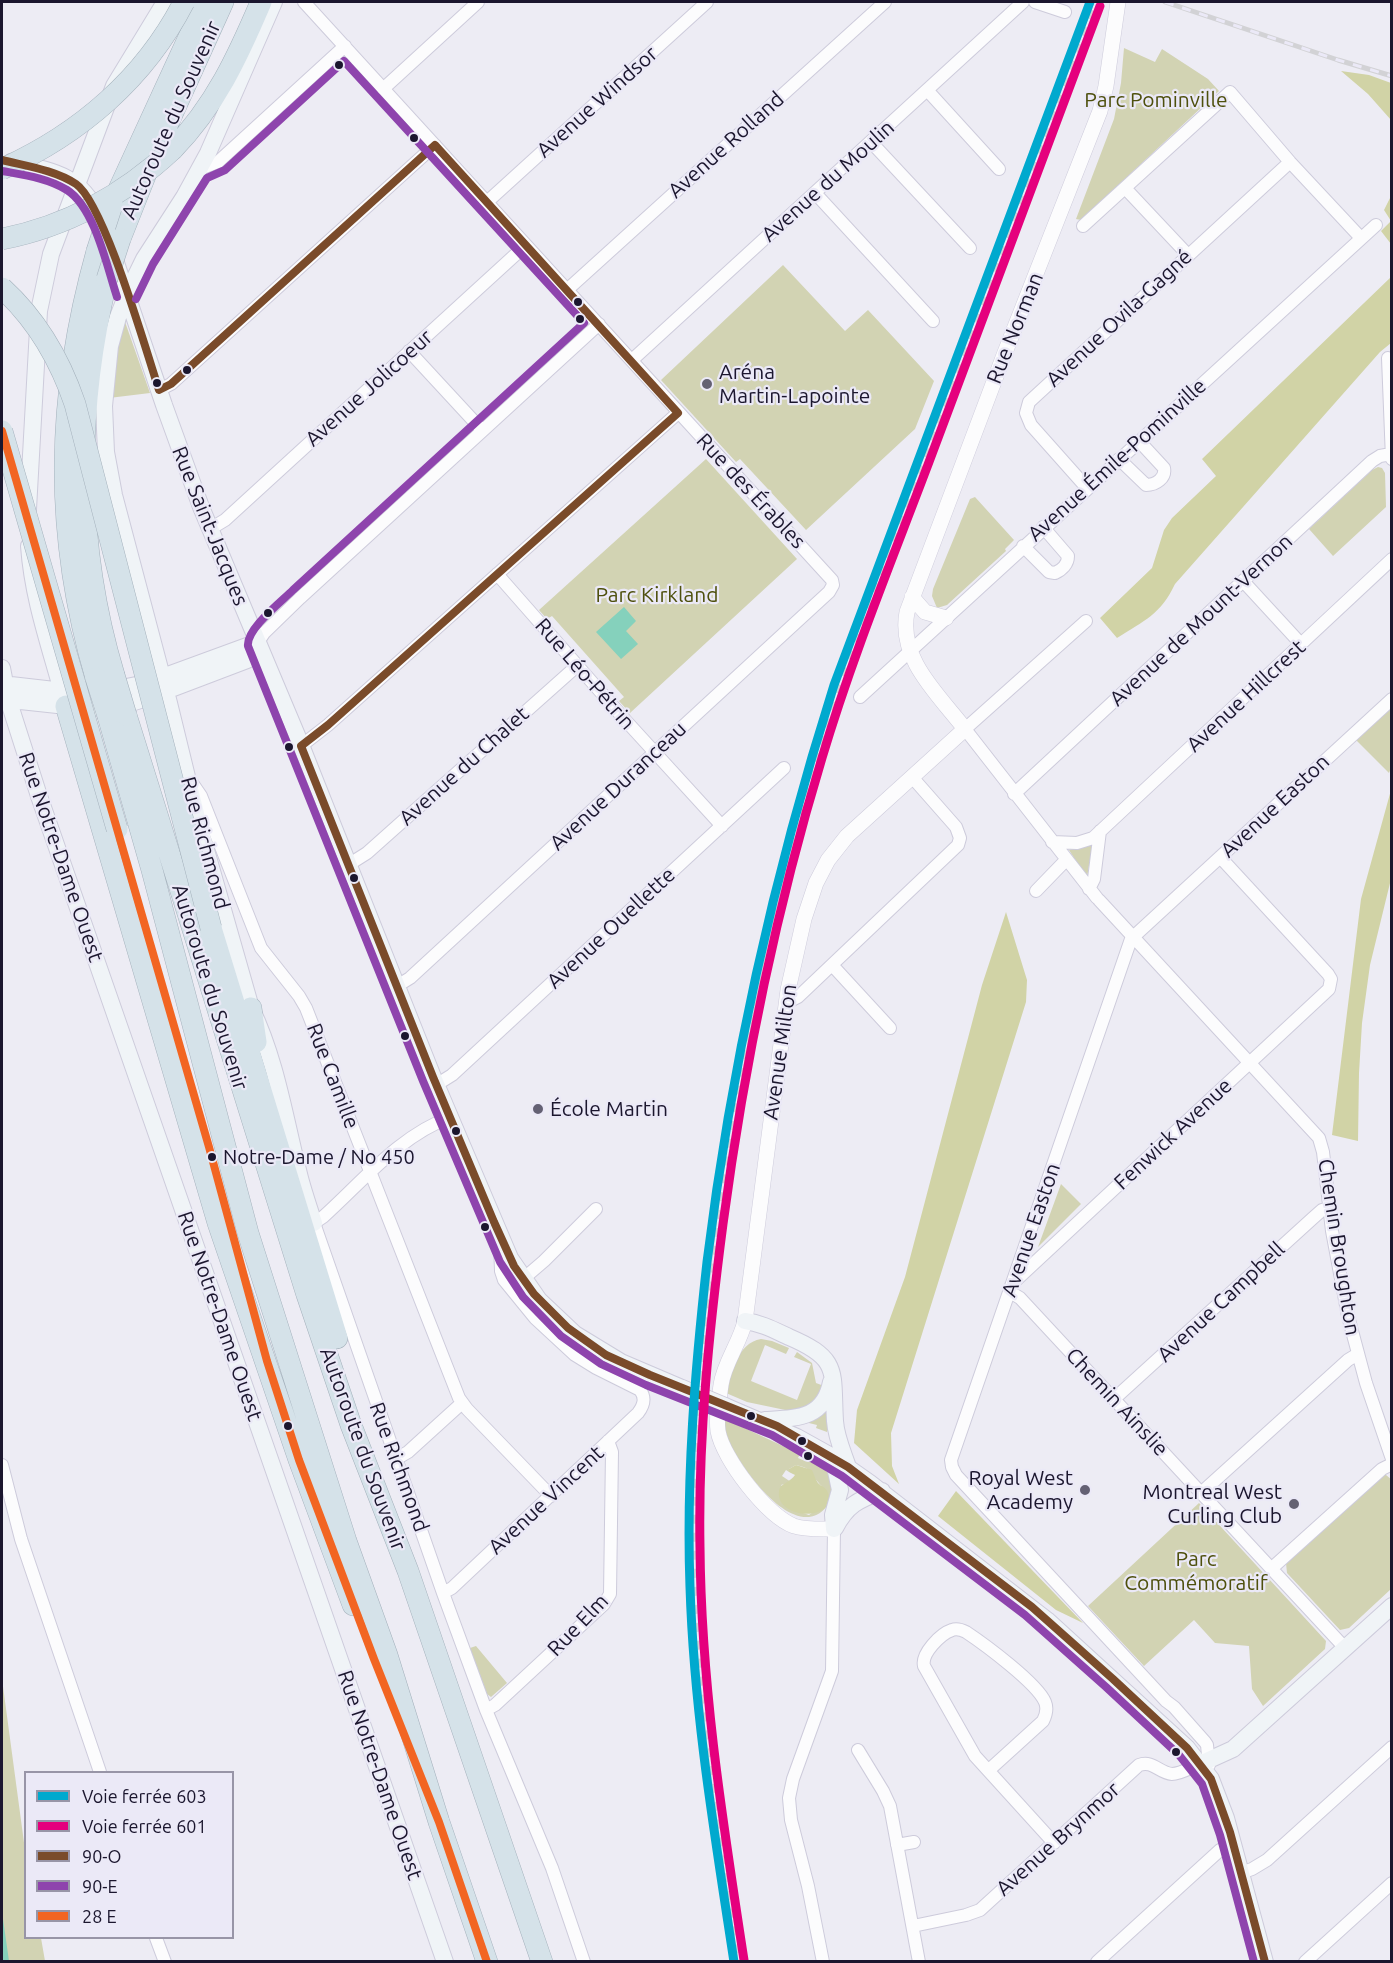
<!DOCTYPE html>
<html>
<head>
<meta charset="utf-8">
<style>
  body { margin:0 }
  #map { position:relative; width:1393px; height:1963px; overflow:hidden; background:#edecf4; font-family:Ubuntu,sans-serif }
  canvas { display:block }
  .frame { position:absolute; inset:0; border:3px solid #1b162e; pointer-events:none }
  .legend { position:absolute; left:24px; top:1771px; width:210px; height:168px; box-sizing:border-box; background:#ebe9f7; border:2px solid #9895a7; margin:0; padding:8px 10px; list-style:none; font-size:18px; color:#1b162e }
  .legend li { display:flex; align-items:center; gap:12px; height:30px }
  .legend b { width:30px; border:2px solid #9895a7 }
</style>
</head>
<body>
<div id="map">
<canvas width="1393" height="1963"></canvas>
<div class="frame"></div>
<ul class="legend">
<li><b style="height:8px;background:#00a9ce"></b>Voie ferrée 603</li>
<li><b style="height:8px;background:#e5007d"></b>Voie ferrée 601</li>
<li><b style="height:8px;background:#7a4b2a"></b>90-O</li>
<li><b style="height:8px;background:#8e44ad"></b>90-E</li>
<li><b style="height:8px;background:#f26522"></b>28 E</li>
</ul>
</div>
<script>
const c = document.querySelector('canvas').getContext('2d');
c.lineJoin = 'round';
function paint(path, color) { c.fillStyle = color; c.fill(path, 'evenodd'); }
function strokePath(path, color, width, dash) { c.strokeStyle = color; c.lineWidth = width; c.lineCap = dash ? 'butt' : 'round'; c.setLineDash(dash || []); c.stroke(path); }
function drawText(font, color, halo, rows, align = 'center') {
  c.font = font + ' Ubuntu,sans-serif'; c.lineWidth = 4.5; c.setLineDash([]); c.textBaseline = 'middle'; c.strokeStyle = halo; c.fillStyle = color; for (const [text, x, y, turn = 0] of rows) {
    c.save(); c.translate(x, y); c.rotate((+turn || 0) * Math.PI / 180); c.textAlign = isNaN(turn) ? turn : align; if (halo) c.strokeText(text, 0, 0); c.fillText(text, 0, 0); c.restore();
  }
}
const green = new Path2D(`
  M1124,48L1155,62L1162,49L1208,79L1219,91L1081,220L1076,219L1114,119L1121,83Z
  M783,265L845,331L868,310L934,381L915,429L806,530L740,459L736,462L661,380Z
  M124,319L150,393L109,398L113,365Z
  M706,459L797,559L630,713L619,701L624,697L552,616L547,619L539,610Z
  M1378,467L1382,468L1385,473L1386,507L1333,556L1309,529L1372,470Z
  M975,497L1014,540L1005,549L1006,551L947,605L937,608L932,596L933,589L970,499Z
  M1391,707L1392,765L1389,773L1355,739Z
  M1090,845L1092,847L1087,878L1069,850Z
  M1061,1184L1081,1204L1038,1247Z
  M761,1339L772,1341L789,1348L786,1354L765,1345L751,1381L797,1400L811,1364L794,1357L797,1352L812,1363L816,1383L824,1386L813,1405L790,1411L747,1402L726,1393C731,1374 737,1343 761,1339Z
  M827,1407L828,1429L827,1432L816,1428L817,1425L805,1422Z
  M723,1418L800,1454L798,1458L805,1461L806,1459C813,1462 821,1465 826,1471C840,1486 830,1515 809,1517C777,1520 737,1461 726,1436C724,1430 724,1424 723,1418ZM796,1465C813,1469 808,1471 818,1482C824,1490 830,1491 827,1502L809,1515L803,1513L781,1485L791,1482L782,1476L786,1470L789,1472V1469Z
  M1384,1475H1386L1392,1480L1391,1589L1349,1628L1340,1630L1287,1573L1286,1563Z
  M1199,1503L1326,1641L1325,1649L1263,1706L1252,1689L1249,1646L1215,1643L1194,1620L1144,1666L1088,1606Z
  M476,1646L507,1683L491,1697L487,1694L470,1648Z
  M2,1679L25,1850L26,1938H41L45,1961H2Z`);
const forest = new Path2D(`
  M1341,71L1369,75L1391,83V120L1368,94Z
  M1391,196V244L1381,231L1391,221L1384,210Z
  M1391,277V343L1380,352L1175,584C1161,614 1144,621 1117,638L1100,618L1152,568L1164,530L1172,518L1216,476L1202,459Z
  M1391,790V879L1370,965L1362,1023L1359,1073L1358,1141L1332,1135L1361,899Z
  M1006,912L1027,980L1026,1002L891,1433L892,1466L899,1484L854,1443L857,1410L905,1277L982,985Z
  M796,1465L812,1470C814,1474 815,1479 818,1483C822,1487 826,1487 828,1493C837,1522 775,1520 779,1491C780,1483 791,1482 795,1475L789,1472V1469Z
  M956,1491L1083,1623L1056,1610L938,1516Z`);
const water = new Path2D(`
  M624,607L636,621L626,631L638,644L621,659L596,632Z
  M2,1912L9,1961H2Z`);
const minor = new Path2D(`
  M304,2L832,580L833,585L829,592L792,626L410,978L397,986
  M1035,2L1065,12
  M383,89L478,2
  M927,90L999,169
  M871,142L970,248
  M200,169L218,162L345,46
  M1125,188L1188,255
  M815,193L933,321
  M487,202L707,2
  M1083,226L1230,92L1290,162L1361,238
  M568,289L885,2
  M409,351L482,430
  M1388,358L1392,459
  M632,360L1023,2
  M159,390L171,384L435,145
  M1119,459L1146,485C1156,485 1166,478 1164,468L1139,441
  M1087,488L1031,425L1026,413L1029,402L1290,162
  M210,529L225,520L526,245
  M1023,546L1049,572L1055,573C1062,570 1068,564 1068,556L1043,527
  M497,574L627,722L722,826
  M1243,581L1301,644
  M1086,621L965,729L1097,898
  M258,642L264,633L300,598L599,324
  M860,697L1376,225
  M301,746L328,725L678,413
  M190,780L201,796L261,948L299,996L306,1008L459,1398L467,1409L551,1496
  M1014,794L1372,461L1380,456L1391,454
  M1052,842L1077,843L1093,838L1392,559
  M348,865L367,853L578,665
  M1089,889L1094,879L1100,831
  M1036,891L1066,860
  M1099,900L1319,1138L1323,1152L1332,1231L1348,1316L1366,1383L1392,1459
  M832,965L890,1028
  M786,1000H792L798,997L958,845L960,838L956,827L912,777
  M436,1085L452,1075L784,768
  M451,1117C400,1135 363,1181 323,1217L314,1223L443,1593L486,1710L552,1868L584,1962
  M523,1279L544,1261L596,1209
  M1015,1281L1329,989L1331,979L1328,974L1220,857
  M1010,1292L1020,1298L1345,1648
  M1114,1399L1313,1218L1322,1210L1329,1208
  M396,1459L408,1452L462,1403
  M2,1465L21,1539L100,1772
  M1201,1493L1348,1360L1358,1354
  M1272,1568L1382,1469L1392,1464
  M443,1593L452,1588L638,1413C644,1405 646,1398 640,1390L596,1368L575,1355L535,1318L504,1280L501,1271L500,1242
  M486,1710L495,1705L604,1604L610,1594L612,1452L608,1441
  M858,1750L883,1791L890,1806L919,1962
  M1209,1765L1207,1745L1205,1742L1174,1707L1166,1701L956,1475L952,1467L951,1460L1131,939L1392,699
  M989,1770L1043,1721C1046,1715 1048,1709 1045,1702C1037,1683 984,1644 966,1632C962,1630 957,1628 952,1630C940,1634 921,1654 924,1666L975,1756L1054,1843
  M897,1845L914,1842
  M1241,1873L1252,1869L1267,1860L1392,1747
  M913,1926L966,1915L980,1910L1139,1765C1153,1760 1159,1773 1172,1774C1181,1774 1191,1767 1200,1764
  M156,1938L165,1962
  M823,1962L808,1886L791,1820L789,1798L793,1779L832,1671L834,1529
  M1097,1962L1220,1850L1233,1842
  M1305,1962L1392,1883`);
const tertiary = new Path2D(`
  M912,597L925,612L946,618
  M834,1529C821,1529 806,1530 794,1526C767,1516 723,1459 718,1431C716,1417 719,1400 721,1385C724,1363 740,1343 745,1321L788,990L804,919L816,883L828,860L847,836L965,729C938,694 898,659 907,612L1004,355L1100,111L1106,86L1118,2`);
const secondary = new Path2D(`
  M274,2L208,153L184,197L144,259L127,294L118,317L110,346L104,406L106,452L114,495L169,703L198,822L251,1008C277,1062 285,1120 300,1178C304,1193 309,1208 314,1223
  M11,162C53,171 80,174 99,216
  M113,254L164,405L201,507L299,740L433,1077L510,1258L539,1300L575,1334L621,1362L682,1388
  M28,509L39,311L51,254L114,86L165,2
  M29,546C33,602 52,652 66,706
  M2,668L8,699L39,796L445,1962
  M2,684L72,692
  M107,691L146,683L258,642
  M2,699L85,708L118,707L147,698L247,660L258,642
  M745,1321C761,1323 774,1330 789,1337C841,1359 832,1372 835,1421C836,1437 843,1452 848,1467
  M725,1406L797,1437L833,1457L870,1483L1047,1620L1187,1748L1211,1779L1226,1818L1265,1962
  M765,1420C797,1418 824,1419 831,1382
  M833,1457L840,1490L833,1515L834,1529
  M835,1528C847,1505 858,1500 882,1491
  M1200,1764L1233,1749L1392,1606`);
const motorway = new Path2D(`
  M173,149C215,106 238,56 261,2
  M114,200L205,2
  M120,239L151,161L223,2
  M107,279C75,410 75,546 114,675
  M96,678C53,532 56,397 97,251
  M66,706L218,1223L299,1460L353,1605
  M126,715L307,1295L351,1425L408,1571L542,1962
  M108,716L152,870L248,1233L346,1541L387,1655L439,1822L487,1962
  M211,928L337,1338
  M251,1008L256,1042`);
const rail = new Path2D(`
  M1165,2L1338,60L1392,76
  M740,1962C721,1833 699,1705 695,1574C692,1474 700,1375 712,1276C725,1160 743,1044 769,930C789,848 813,767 839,686L1096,2`);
const secondaryBridge = new Path2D(`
  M682,1388L725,1406`);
const motorwayBridge = new Path2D(`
  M2,169C80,134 145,78 184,2
  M2,239C68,226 124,195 173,149
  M97,251L112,205
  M107,279L120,239
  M2,288C36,319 60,360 75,404L211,928
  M2,431L117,829
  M114,675L126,715
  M96,678L108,716`);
const bus1 = new Path2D(`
  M2,160C26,166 55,170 76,184C104,203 146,351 159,390L171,384L435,145L678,413L328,725L301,746L433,1077L494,1222L514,1266L534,1294L568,1328L606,1355L650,1375L777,1426L848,1467L1032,1607L1113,1679L1187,1748L1211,1779L1230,1832L1265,1962`);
const bus2 = new Path2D(`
  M2,171C24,175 48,178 67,190C95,208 107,267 117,297
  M136,299L153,264L207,178L225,170L344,61L584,323L293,590C281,602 246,629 248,646L423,1081L500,1262L523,1297L561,1336L601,1364L646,1385L772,1435L842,1476L1025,1615L1106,1687L1179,1755L1202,1784L1220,1835L1254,1962`);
const bus3 = new Path2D(`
  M2,431L209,1147L267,1361L299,1460L374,1659L439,1822L487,1962`);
const rail1 = new Path2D(`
  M734,1962C715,1837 694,1713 690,1587C686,1478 695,1370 707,1262C731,1066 774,874 834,685L1090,2`);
const rail2 = new Path2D(`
  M744,1960C723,1823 701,1686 700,1547C698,1439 709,1331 723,1224C744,1066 776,910 822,758C852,657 892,560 929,462C986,310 1043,158 1100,6`);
const markers = [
  [339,65,5,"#1b162e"],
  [414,138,5,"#1b162e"],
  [578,302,5,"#1b162e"],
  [580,319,5,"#1b162e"],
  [187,370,5,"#1b162e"],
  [157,383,5,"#1b162e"],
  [707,384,6,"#646173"],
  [268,613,5,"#1b162e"],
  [289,747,5,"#1b162e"],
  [354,878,5,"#1b162e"],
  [405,1036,5,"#1b162e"],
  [538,1109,6,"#646173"],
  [456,1131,5,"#1b162e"],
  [212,1157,5,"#1b162e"],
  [485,1227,5,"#1b162e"],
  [751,1416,5,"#1b162e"],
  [288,1426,5,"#1b162e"],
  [802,1441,5,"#1b162e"],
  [808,1456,5,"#1b162e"],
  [1085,1490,6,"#646173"],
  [1294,1504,6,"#646173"],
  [1176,1752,5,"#1b162e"]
];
const busNames = [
  ["Notre-Dame / No 450",223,1157]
];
const parkNames = [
  ["Parc Pominville",1156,100],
  ["Parc Kirkland",657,595],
  ["Parc",1196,1559],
  ["Commémoratif",1196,1583]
];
const streetNames = [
  ["Avenue Windsor",597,102,-42],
  ["Autoroute du Souvenir",171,120,-66],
  ["Avenue Rolland",726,145,-42],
  ["Avenue du Moulin",828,181,-42],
  ["Avenue Ovila-Gagné",1119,318,-43],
  ["Rue Norman",1015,328,-68],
  ["Avenue Jolicoeur",369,388,-42],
  ["Avenue Émile-Pominville",1117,460,-42],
  ["Rue des Érables",751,491,47],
  ["Rue Saint-Jacques",210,526,68],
  ["Avenue de Mount-Vernon",1201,620,-43],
  ["Rue Léo-Pétrin",585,674,49],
  ["Avenue Hillcrest",1246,696,-43],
  ["Avenue du Chalet",464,766,-42],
  ["Avenue Duranceau",618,786,-43],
  ["Avenue Easton",1275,806,-43],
  ["Rue Richmond",205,843,75],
  ["Rue Notre-Dame Ouest",61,857,71],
  ["Avenue Ouellette",611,928,-43],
  ["Autoroute du Souvenir",210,987,73],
  ["Avenue Milton",780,1052,-82],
  ["Rue Camille",333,1076,69],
  ["Fenwick Avenue",1173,1134,-43],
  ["Avenue Easton",1031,1230,-71],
  ["Chemin Broughton",1339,1247,81],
  ["Avenue Campbell",1221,1302,-43],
  ["Rue Notre-Dame Ouest",220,1316,71],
  ["Chemin Ainslie",1117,1402,47],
  ["Autoroute du Souvenir",363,1449,70],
  ["Rue Richmond",399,1467,70],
  ["Avenue Vincent",546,1500,-43],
  ["Rue Elm",578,1625,-46],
  ["Rue Notre-Dame Ouest",380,1775,71],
  ["Avenue Brynmor",1058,1839,-42]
];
const poiNames = [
  ["Aréna",719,372],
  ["Martin-Lapointe",719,396],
  ["École Martin",550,1109],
  ["Royal West",1073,1478,"right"],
  ["Academy",1073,1502,"right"],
  ["Montreal West",1282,1492,"right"],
  ["Curling Club",1282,1516,"right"]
];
paint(green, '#d2d3b3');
paint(forest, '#d1d3a6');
paint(water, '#85d1bc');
strokePath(minor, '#cdcbdb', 14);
strokePath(tertiary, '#cdcbdb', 16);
strokePath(secondary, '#cdcbdb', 18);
strokePath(motorway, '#a3b0bb', 22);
strokePath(minor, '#fcfcfd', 12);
strokePath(tertiary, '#fcfcfd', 15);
strokePath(secondary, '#f0f4f7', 16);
strokePath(motorway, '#d5e2e9', 21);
strokePath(rail, '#d2d2d5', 5);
strokePath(rail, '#ebe9f7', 3, [9]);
strokePath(secondaryBridge, '#cdcbdb', 18, []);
strokePath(motorwayBridge, '#a3b0bb', 22, []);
strokePath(secondaryBridge, '#f0f4f7', 16);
strokePath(motorwayBridge, '#d5e2e9', 21);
strokePath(bus1, '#7a4b2a', 8);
strokePath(bus2, '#8e44ad', 8);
strokePath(bus3, '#f26522', 8);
strokePath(rail1, '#00a9ce', 9);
strokePath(rail2, '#e5007d', 9);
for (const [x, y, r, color] of markers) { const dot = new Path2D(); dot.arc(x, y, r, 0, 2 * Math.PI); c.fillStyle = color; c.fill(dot); strokePath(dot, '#ebe9f7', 2); }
drawText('20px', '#1b162e', '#ebe9f7', busNames, 'left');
drawText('21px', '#4e500d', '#ebe9f7', parkNames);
drawText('21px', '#1b162e', '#ebe9f7', streetNames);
drawText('21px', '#1b162e', '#ebe9f7', poiNames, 'left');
</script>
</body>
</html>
